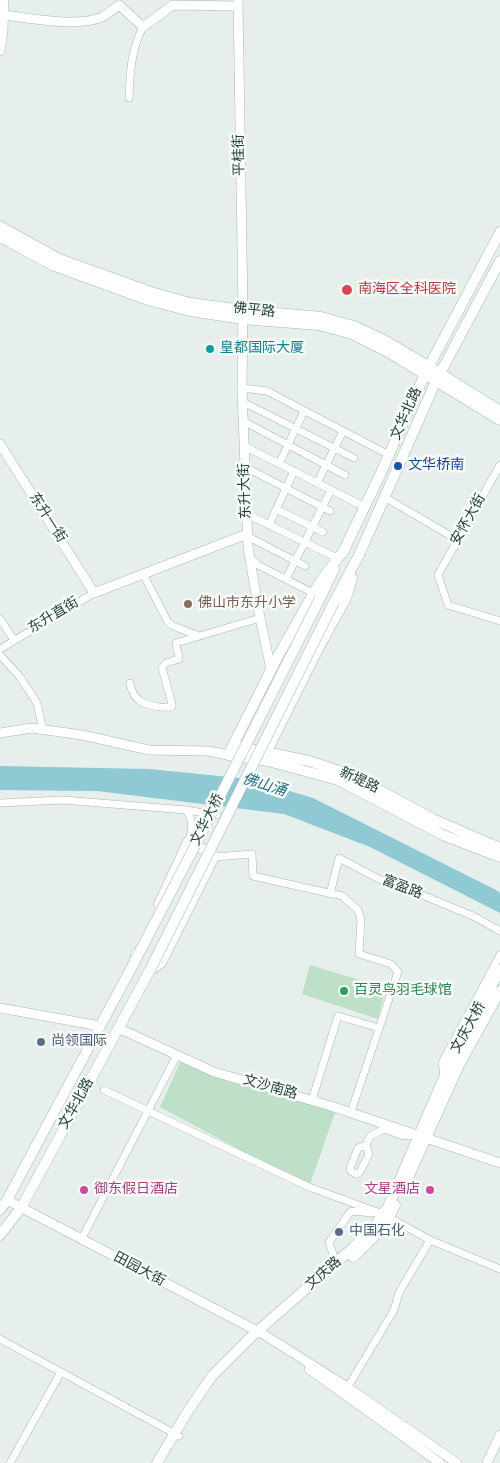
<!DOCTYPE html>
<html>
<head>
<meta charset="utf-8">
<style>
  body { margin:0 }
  canvas { display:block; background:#e6efeb }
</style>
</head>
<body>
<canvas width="500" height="1463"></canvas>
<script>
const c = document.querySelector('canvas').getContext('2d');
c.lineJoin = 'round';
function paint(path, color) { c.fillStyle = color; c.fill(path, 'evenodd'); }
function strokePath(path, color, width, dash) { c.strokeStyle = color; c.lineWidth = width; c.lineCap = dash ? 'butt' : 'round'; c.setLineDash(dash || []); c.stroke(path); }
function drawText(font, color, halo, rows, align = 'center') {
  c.font = font + ' "Source Sans 3","Noto Sans SC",sans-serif'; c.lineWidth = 5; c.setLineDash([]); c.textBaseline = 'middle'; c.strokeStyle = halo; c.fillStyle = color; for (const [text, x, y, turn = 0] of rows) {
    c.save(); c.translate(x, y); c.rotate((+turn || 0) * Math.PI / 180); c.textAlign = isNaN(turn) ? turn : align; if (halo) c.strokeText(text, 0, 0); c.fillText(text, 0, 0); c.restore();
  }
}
const green = new Path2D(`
  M310,965L386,988L378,1019L302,994Z
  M182,1058L337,1107L309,1187L160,1107Z`);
const water = new Path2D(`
  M0,766L149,769L249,779L313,798L496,890L500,893V913L370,847L284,814L97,791L0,790Z`);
const minor = new Path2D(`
  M129,98C130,72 131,50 143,27
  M242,388L267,391L389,455
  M243,402L354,458
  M243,421L345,475
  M244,446L365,507
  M279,464L304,411
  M500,465L438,575L448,605L500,621
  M245,467L330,511
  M317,483L343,431
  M384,497L458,540
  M276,509L323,532
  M247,514L337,558
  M269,525L294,471
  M247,536L305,566
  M250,558L258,565L313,593
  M143,574L168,622L173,626L199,636
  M286,579L331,490
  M0,619L14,640
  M0,649L94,593
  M0,655L20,677L37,703L43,730
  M130,683C133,701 144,705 160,707C165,707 168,708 172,706V704L162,668L166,663L179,659C180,653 175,649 176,643L260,618
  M0,803L63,800L186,810L217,815
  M186,810C194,820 193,831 188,842
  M214,857L252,854L253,876L342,896L358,910L361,920L359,954L391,964L398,972L351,1112
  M330,894L339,858L396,888L417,893L473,916L500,931
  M444,1075L442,1063L500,955
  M104,1090L309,1187L383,1214L430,1240L500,1269
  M312,1100L338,1016L379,1028
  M366,1145L369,1154L360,1172L356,1174L351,1171L350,1168L358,1148L366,1145L370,1136L384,1129L404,1136L413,1135
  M81,1240L177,1055
  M336,1263L329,1242L351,1211L373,1213
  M0,1339L179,1436
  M346,1390L394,1310L399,1293L430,1240
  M10,1463L61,1372`);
const tertiary = new Path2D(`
  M238,0L243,310L242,388L248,547L260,618L271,669
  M3,15C31,18 77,28 102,17C108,14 114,9 119,5L143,27L173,5L238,6
  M0,51L3,31L4,0
  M0,444L94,593L247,534
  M0,733L32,728L82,735L149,750L209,751L228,755
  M0,1008L100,1026
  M118,1028L214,1072L331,1106L500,1163
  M7,1200L263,1334L347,1387L457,1463
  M309,1369L440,1463
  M487,1463L500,1435`);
const secondary = new Path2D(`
  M0,226L59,259L151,292L190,303L243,310L321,317L354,326L386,341L430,367L500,411
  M0,237L52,265L148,300L190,311L243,319L319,325L352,334L388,352L500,420
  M345,549L321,580L277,658L228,755L268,761L338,780L443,835L500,857
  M342,554L379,477L425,374L500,232
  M320,598L334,569
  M334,602L359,555L436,381L500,261
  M236,746L309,761L351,775L433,819L500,848
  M264,757L319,647L346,598L352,578
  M407,1180L460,1063L500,991
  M0,1210L7,1200L135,961L136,953
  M0,1235L21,1208L150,970L161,963L214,857L212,853L188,842L159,904
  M353,1257C370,1242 386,1226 395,1205
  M157,1463L188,1411L212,1376L253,1335L354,1247L376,1224L388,1207L452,1059L500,970`);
const secondaryBridge = new Path2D(`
  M135,961L199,838L320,598
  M150,970L334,602`);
const markers = [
  [347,290,6,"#e0444e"],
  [210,349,5,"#0f9aa8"],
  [398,466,5,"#1a4fb4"],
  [188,604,5,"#8d6e63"],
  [344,991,5,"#2e9e5b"],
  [41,1042,5,"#5c6f8a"],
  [84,1190,5,"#d1479c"],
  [430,1190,5,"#d1479c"],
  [339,1232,5,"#5c6f8a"]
];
const streetNames = [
  ["平桂街",240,155,-91],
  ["佛平路",254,311,6],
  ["文华北路",407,414,-66],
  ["东升大街",246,491,-92],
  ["东升一街",47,518,57],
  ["安怀大街",469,520,-61],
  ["东升直街",54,616,-31],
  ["新堤路",359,781,25],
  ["文华大桥",208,820,-63],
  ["富盈路",402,888,21],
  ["文庆大桥",469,1028,-61],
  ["文沙南路",270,1088,16],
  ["文华北路",77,1104,-61],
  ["田园大街",139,1270,28],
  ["文庆路",324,1274,-41]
];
const healthNames = [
  ["南海区全科医院",358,290]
];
const cultureNames = [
  ["皇都国际大厦",220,349]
];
const transitNames = [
  ["文华桥南",408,466]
];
const educationNames = [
  ["佛山市东升小学",198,604]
];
const leisureNames = [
  ["百灵鸟羽毛球馆",354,991]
];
const serviceNames = [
  ["尚领国际",51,1042],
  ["中国石化",349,1232]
];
const hotelNames = [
  ["御东假日酒店",94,1190],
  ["文星酒店",420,1190,"right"]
];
const waterNames = [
  ["佛山涌",264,786,17]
];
paint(green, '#bfe0c8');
paint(water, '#8ec9d4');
strokePath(minor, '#a8b8b2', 8);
strokePath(tertiary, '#a8b8b2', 10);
strokePath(secondary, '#a4bbb3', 11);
strokePath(minor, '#fff', 7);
strokePath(tertiary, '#fff', 9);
strokePath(secondary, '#fff', 10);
strokePath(secondaryBridge, '#a4bbb3', 11, []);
strokePath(secondaryBridge, '#fff', 10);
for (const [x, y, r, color] of markers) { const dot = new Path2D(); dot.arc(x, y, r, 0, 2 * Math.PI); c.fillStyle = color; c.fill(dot); strokePath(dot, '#f7fbf9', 2); }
drawText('14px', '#24423a', '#f7fbf9', streetNames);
drawText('14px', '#be3a42', '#f7fbf9', healthNames, 'left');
drawText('14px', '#0d838f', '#f7fbf9', cultureNames, 'left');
drawText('14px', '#164399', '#f7fbf9', transitNames, 'left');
drawText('14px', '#785e54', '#f7fbf9', educationNames, 'left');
drawText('14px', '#27864d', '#f7fbf9', leisureNames, 'left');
drawText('14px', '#4e5e75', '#f7fbf9', serviceNames, 'left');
drawText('14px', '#b23c85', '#f7fbf9', hotelNames, 'left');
drawText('italic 15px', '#1c6f80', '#f7fbf9', waterNames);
</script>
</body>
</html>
